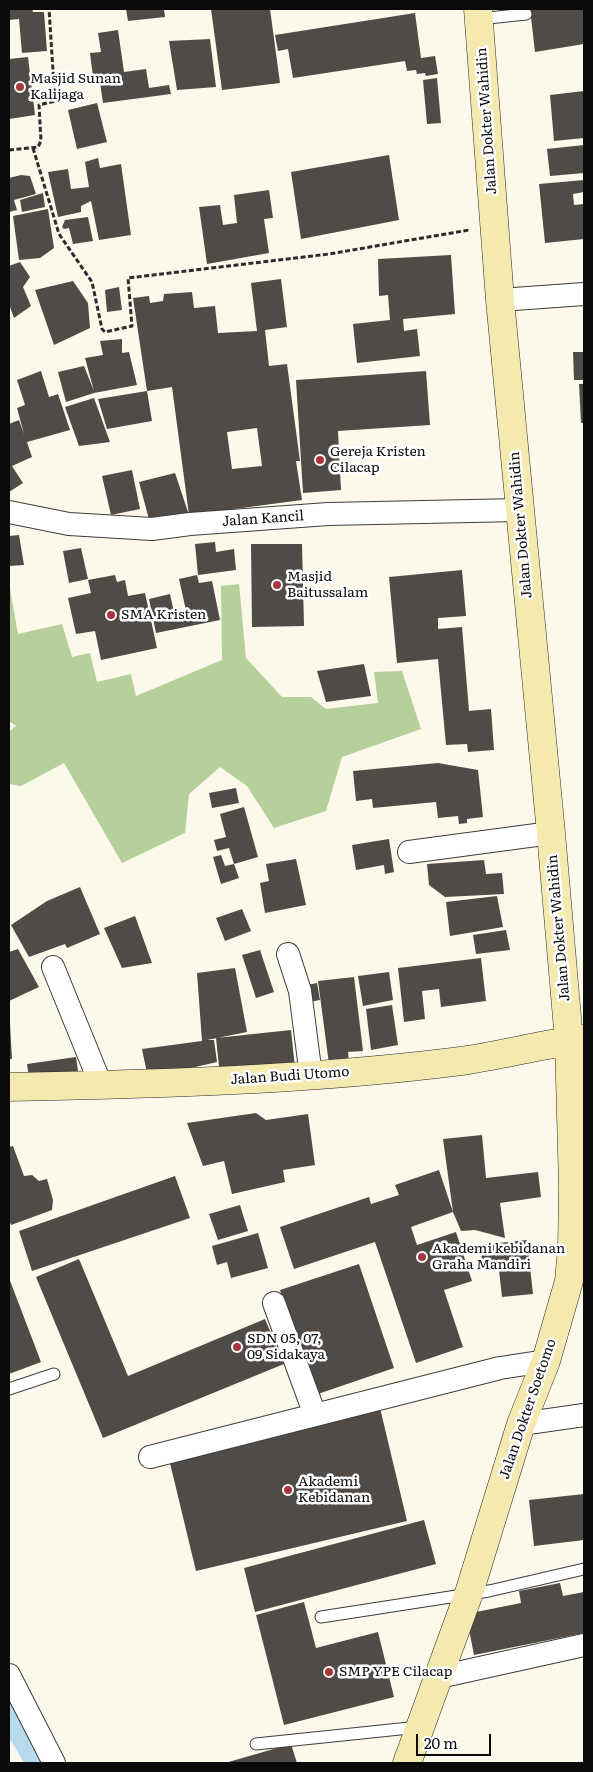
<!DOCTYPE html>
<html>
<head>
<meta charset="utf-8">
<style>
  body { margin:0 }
  #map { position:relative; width:593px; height:1772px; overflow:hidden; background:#fcf8ea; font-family:Literata,serif }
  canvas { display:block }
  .frame { position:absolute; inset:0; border:10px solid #0a0a0a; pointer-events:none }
  .scale { position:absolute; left:416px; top:1734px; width:75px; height:22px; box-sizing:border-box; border:2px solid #0a0a0a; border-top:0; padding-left:6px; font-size:15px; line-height:18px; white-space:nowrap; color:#0a0a0a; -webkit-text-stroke:4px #fff; paint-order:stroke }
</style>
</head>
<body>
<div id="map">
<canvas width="593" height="1772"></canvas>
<div class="frame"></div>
<div class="scale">20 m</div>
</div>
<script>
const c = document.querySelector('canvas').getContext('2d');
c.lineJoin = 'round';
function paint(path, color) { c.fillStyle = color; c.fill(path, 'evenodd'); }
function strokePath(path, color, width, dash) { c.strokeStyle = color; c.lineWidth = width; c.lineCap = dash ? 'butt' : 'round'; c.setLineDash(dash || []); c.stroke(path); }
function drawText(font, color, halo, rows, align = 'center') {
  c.font = font + ' Literata,serif'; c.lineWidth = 5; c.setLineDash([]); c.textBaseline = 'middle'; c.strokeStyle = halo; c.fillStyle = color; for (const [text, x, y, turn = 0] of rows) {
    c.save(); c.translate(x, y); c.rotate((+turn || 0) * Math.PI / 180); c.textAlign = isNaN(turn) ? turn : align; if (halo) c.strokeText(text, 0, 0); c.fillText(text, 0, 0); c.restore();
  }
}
const forest = new Path2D(`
  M9,583L18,634L62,624L72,657L90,653L97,682L131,674L136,696L222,660L221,586L239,584L246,658L282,697H311L326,709L378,703L374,672L402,671L421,729L342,757L326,811L274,828L247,786L220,767L189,794L185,833L122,863L64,763L21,786L9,784V732L16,726L9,721Z`);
const canal = new Path2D(`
  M9,1711L39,1763`);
const building = new Path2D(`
  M9,9H32L33,12H44L47,51L22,53L19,19L9,20Z
  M126,9H164L165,17L128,21Z
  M211,9H270L280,83L222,90Z
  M530,9H584V44L535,52Z
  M415,13L421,58L435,56L438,74L426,76L425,73L417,74L416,70L407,71L405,61L293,78L288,49L278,51L275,35Z
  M118,30L124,72L146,69L149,88L169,85L171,94L103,103L99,76L93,77L90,53L101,52L98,33Z
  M210,39L216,87L177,90L169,41Z
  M28,57L35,115L9,119V59Z
  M437,78L441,123L427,124L423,80Z
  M584,91V138L554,141L550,95Z
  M97,103L107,142L77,149L68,110Z
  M584,145V173L550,176L547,149Z
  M389,155L399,220L301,239L291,172Z
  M98,158L100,168L121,164L131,235L99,240L91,201L81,206V212L58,217L48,172L68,169L71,189L89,187L85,162Z
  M21,175L30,176L36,194L14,200L17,210L9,212V178Z
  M584,180V192L573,194L574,205L584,204V239L545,243L539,184Z
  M269,190L273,218L264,219L269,253L207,264L199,207L220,205L223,225L237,223L234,195Z
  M43,193L45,207L22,212L20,200Z
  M48,209L54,248L40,258L19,260L13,216Z
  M88,217L93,241L73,244L69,228L64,229L62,227L65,220Z
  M451,255L455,314L403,319L404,331L417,329L420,356L357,363L353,324L390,320L388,295L379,296L378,259Z
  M20,262L30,277L23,287L31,306L14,318L9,304V266Z
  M281,279L287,327L265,330L269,366L287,364L300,461H296L302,500L189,515L150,523L139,482L175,473L189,515L172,387L147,391L133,298L149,296L150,303L163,301L164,294L192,292L194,308L215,306L218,333L257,331L251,283ZM257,428L262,466L232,469L227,432Z
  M73,281L88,303L90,328L54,345L35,290Z
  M119,287L122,310L107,312L105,290Z
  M122,339V353L129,352L137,385L94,393L66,402L58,372L84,366L94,391L85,358L103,355L100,341Z
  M573,352H584V380H574Z
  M41,371L49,397L58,394L70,430L27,442L32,457L12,466L23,483L9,492V424L19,420L24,434L17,408L25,405L17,380Z
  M426,371L430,425L338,431L341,490L303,493L296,380Z
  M579,384H584V423H581Z
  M147,391L152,421L107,429L98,399Z
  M94,398L110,442L79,446L65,407Z
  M132,470L140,509L111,515L102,476Z
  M19,535L24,565L9,566V536Z
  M215,542L216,552L234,549L236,570L198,575L195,544Z
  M251,544H302L304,626L252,627Z
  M81,548L88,579L69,583L63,551Z
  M462,570L466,616L438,618V629L462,627L469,711L491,709L494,750L468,752L467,744L446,745L438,659L397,663L389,577Z
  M115,575L117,582L125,580L128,596L145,593L157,648L101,660L95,631L76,634L68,598L91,593L88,580Z
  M197,575L199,583L212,581L220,620L156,633L149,599L170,594L175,617L187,615L179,579Z
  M364,664L371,696L326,702L317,671Z
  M438,763L478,770L483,817L467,819V823L459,824L458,816L438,818L436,802L373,808L372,799L356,801L353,771Z
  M236,788L239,803L212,808L209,793Z
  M244,807L258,857L234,864L229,848L217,851L214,840L226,837L220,814Z
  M389,839L394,872L385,874L384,865L356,870L352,845Z
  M221,855L225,866L234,864L239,878L221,884L213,857Z
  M296,859L306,905L265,913L260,883L269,881L266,864Z
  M484,860L486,874L502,873L504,894L445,897L429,885L427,864Z
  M80,887L100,934L67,948L65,944L29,957L11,925L47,901Z
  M497,896L503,927L450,936L446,902Z
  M242,909L251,931L225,941L216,918Z
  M135,916L152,963L122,968L104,928Z
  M506,930L510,950L476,954L473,935Z
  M18,949L39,987L9,1001V952Z
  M260,950L274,992L256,998L242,955Z
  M481,958L486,1001L441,1007L439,989L422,991L425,1019L404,1022L398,968Z
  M235,968L247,1032L207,1040H214L217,1062L148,1078L142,1049L202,1041L197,973Z
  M389,972L393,1000L363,1006L358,976Z
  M354,977L363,1051L348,1052L349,1061L329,1064L318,981Z
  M317,983L320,1000L309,1002L307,985Z
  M392,1005L398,1045L371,1050L366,1009Z
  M9,1024H10L12,1059H9Z
  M291,1030L295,1068L220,1076L216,1038Z
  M76,1057L79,1078L30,1085L27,1064Z
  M256,1113L266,1120L308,1114L315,1165L283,1170L285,1182L232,1194L224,1161L203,1166L187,1123Z
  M482,1135L486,1178L538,1172L541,1197L500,1203L505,1238L475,1230L461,1231L453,1212L411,1227L417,1245L456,1232L472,1281L444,1290L463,1347L416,1363L375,1242L294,1269L280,1227L369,1197L371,1204L399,1195L395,1185L439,1170L453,1212L443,1139Z
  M13,1146L24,1176L32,1175L39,1181L47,1179L53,1200L52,1210L11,1225L9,1219V1147Z
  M175,1176L190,1218L32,1271L19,1231Z
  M240,1205L248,1231L218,1240L209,1214Z
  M258,1233L268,1268L231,1278L227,1262L217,1265L212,1246Z
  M527,1240L533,1294L502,1297L498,1261L482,1262L480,1245Z
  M79,1259L128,1376L265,1319L284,1364L103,1438L36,1277Z
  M359,1264L394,1368L315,1395L280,1290Z
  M9,1278L41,1362L9,1374Z
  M380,1408L407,1521L196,1571L169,1459Z
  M584,1494V1540L534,1546L529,1500Z
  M424,1520L436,1564L255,1612L244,1568Z
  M560,1583L563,1596L584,1592V1633L474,1655L466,1614L521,1603L519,1591Z
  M304,1602L316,1648L378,1632L394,1697L284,1725L256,1615Z
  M291,1744L297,1763H225Z`);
const path = new Path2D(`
  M33,148L59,234L92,282L102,329L105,332L132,326L128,278L329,254L469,230
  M9,150L38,147L41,141L39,105L55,101L49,9`);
const lane = new Path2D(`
  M479,19L526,14
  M9,1389L54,1374
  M321,1617L489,1591L584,1569
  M256,1744L419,1727`);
const street = new Path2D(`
  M500,300L584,294
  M9,512L69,524L152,529L190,524L328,514L519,510
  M409,852L551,833
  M288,954L300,991L311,1076
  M53,967L101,1085
  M274,1303L315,1415
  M521,1424L584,1415
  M150,1457L500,1368L546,1361
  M9,1675L54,1763
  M439,1677L584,1645`);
const secondary = new Path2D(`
  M9,1087C160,1084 311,1080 461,1061C503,1055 543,1044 584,1039
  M407,1763L469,1593L521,1424L546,1361L569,1281L572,1248L573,1188L569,1041L551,833L500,300L478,9`);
const markers = [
  [20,87,5,"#a73640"],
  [320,460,5,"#a73640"],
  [277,585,5,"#a73640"],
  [111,615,5,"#a73640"],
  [422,1257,5,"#a73640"],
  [237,1347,5,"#a73640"],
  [288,1490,5,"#a73640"],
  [329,1672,5,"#a73640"]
];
const poiNames = [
  ["Masjid Sunan",30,79],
  ["Kalijaga",30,95],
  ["Gereja Kristen",330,452],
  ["Cilacap",330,468],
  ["Masjid",287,577],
  ["Baitussalam",287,593],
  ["SMA Kristen",121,615],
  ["Akademi kebidanan",432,1249],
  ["Graha Mandiri",432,1265],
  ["SDN 05, 07,",247,1339],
  ["09 Sidakaya",247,1355],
  ["Akademi",298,1482],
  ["Kebidanan",298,1498],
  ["SMP YPE Cilacap",339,1672]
];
const streetNames = [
  ["Jalan Dokter Wahidin",487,121,-94],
  ["Jalan Kancil",263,519,-4],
  ["Jalan Dokter Wahidin",521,525,-95],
  ["Jalan Dokter Wahidin",559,928,-95],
  ["Jalan Budi Utomo",290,1076,-4],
  ["Jalan Dokter Soetomo",528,1409,-71]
];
paint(forest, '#b5d09a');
strokePath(canal, '#b6dbed', 26);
paint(building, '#514b48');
strokePath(lane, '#3d3d3d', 13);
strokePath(street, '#3d3d3d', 24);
strokePath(secondary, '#2c2c2c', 29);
strokePath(path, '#2c2c2c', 3, [5, 2.5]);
strokePath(lane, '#fff', 11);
strokePath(street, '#fff', 22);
strokePath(secondary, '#f4e9ae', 28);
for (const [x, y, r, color] of markers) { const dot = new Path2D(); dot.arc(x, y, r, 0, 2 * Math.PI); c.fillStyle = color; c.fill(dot); strokePath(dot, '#fff', 2); }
drawText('14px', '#0a0a0a', '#fff', poiNames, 'left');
drawText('14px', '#0a0a0a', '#fff', streetNames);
</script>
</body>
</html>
